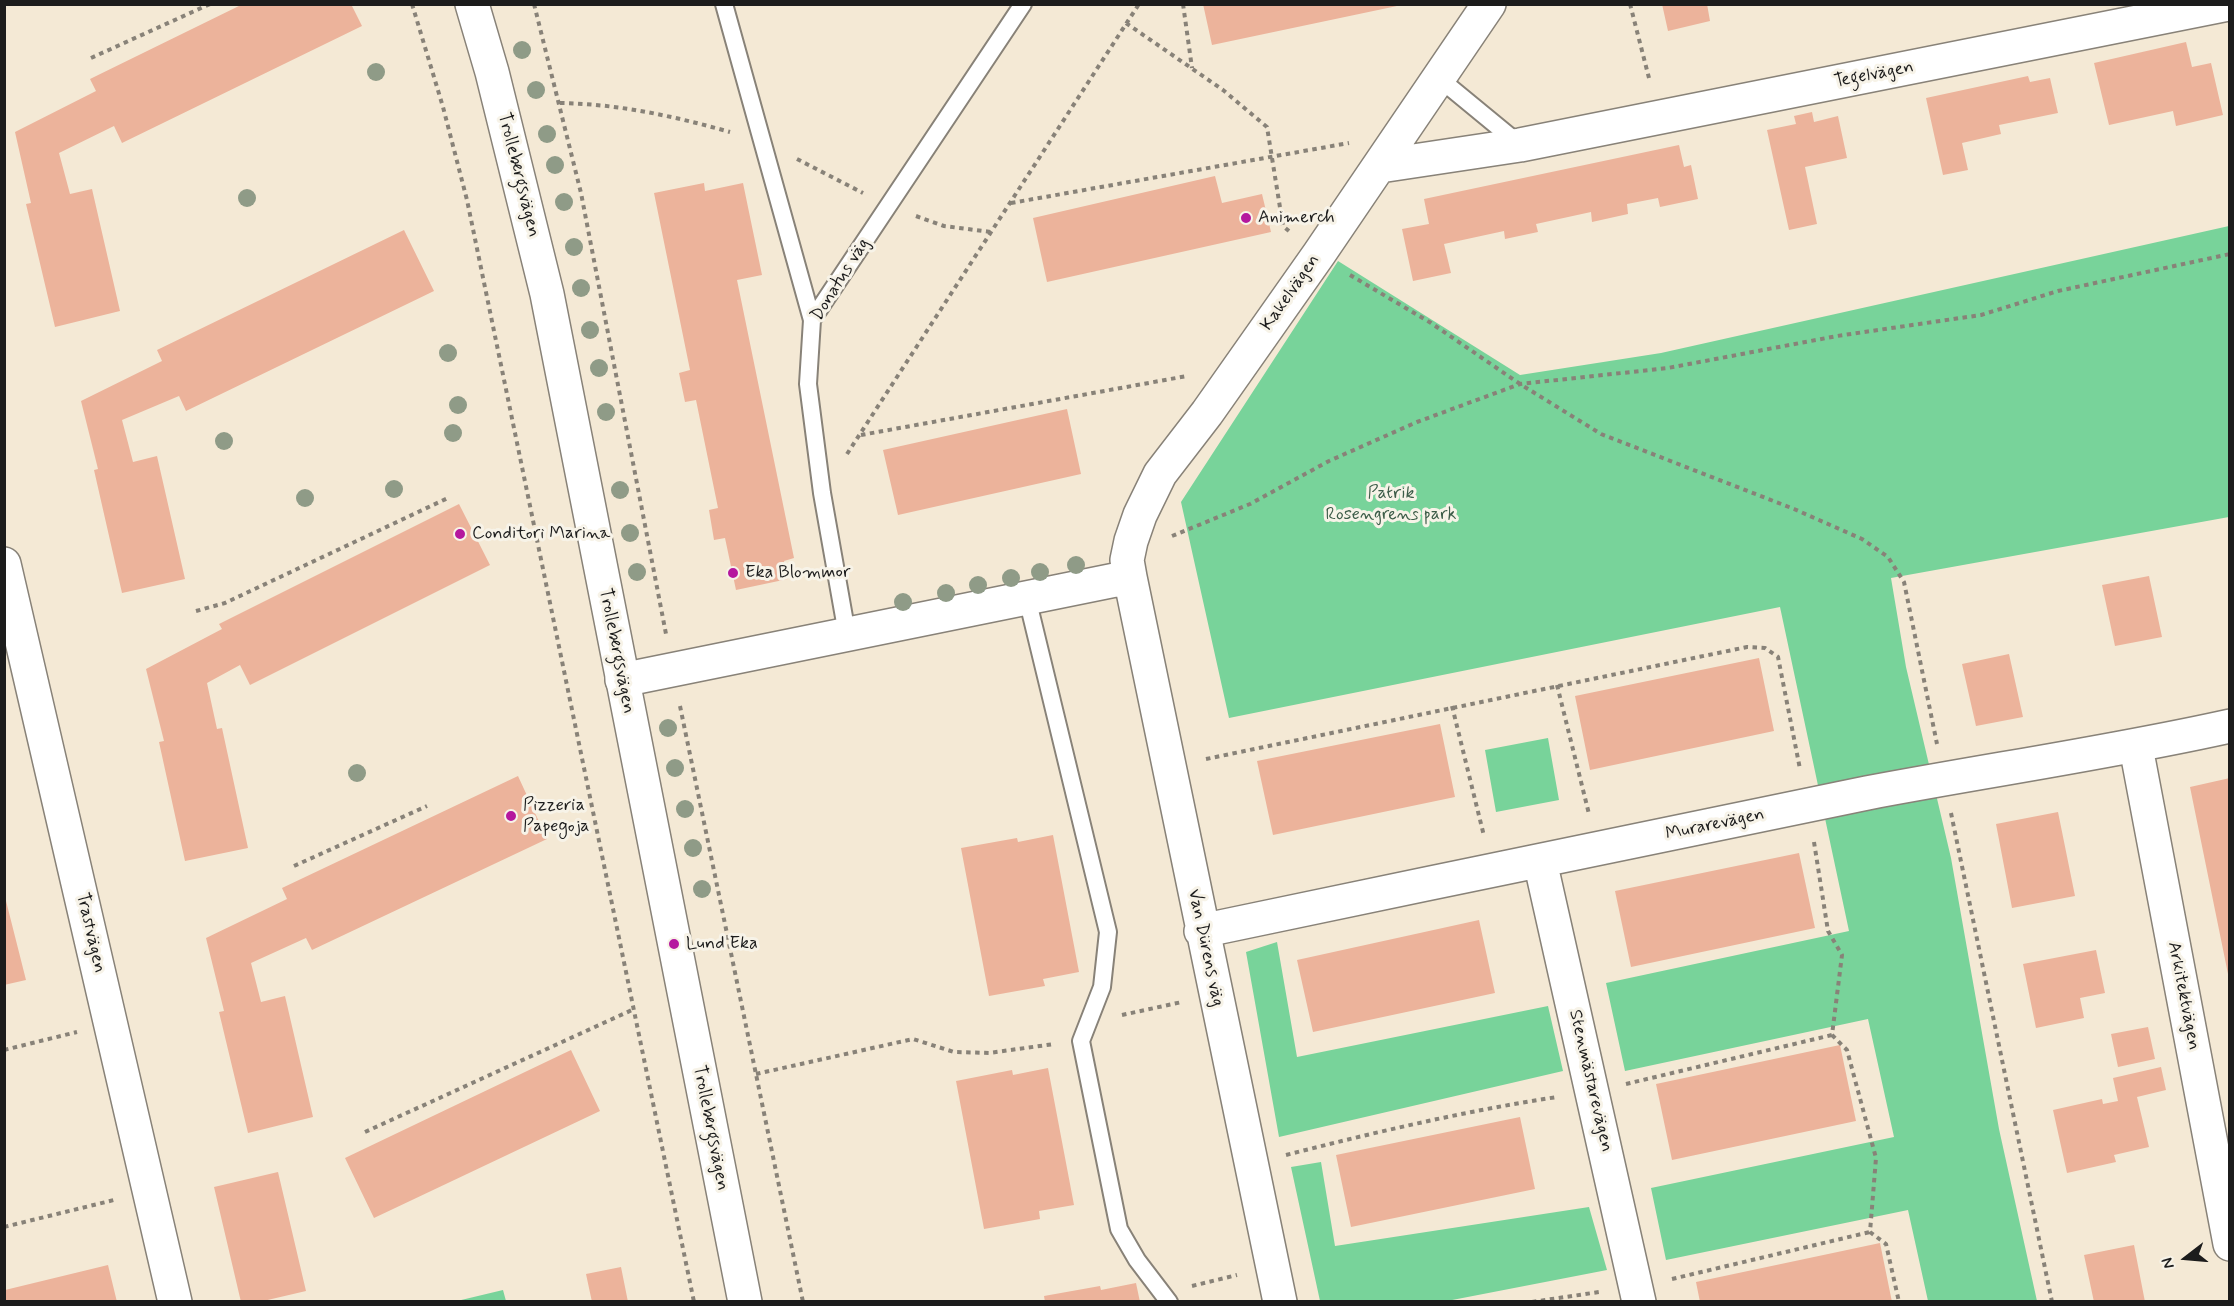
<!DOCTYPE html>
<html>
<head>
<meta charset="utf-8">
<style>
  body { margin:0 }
  #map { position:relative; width:2234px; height:1306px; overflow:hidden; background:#f4e9d5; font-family:Mynerve,sans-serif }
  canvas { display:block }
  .frame { position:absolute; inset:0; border:6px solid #1c1c1c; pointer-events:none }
  .north { position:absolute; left:2156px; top:1228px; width:60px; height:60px; -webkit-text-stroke:4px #f7f3e8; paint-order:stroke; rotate:254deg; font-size:16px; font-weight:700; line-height:24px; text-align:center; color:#1c1c1c }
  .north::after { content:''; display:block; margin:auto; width:21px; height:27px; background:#1c1c1c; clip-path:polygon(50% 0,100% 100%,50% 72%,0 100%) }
</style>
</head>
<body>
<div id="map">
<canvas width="2234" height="1306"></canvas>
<div class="frame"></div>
<div class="north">N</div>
</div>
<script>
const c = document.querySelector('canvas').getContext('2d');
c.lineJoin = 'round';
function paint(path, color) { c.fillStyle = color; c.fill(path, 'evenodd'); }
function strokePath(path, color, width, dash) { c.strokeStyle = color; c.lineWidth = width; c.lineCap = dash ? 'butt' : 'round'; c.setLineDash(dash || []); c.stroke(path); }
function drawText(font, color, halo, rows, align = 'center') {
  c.font = font + ' Mynerve,sans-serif'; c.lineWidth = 6; c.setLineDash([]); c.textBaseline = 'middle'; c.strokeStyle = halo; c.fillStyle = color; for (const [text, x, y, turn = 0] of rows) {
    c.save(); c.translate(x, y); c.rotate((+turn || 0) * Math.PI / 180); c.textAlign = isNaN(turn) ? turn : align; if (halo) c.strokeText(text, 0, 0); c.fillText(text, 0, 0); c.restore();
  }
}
const green = new Path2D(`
  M2229,226V517L1891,578L1906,667L1951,858L1999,1129L2037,1301H1928L1908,1210L1666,1260L1651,1188L1894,1137L1868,1019L1625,1071L1606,983L1849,931L1780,607L1229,718L1181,502L1338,261L1520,375L1661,353Z
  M1548,738L1559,800L1496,812L1485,750Z
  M1277,942L1297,1057L1548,1006L1563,1071L1279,1137L1246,952Z
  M1321,1162L1335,1246L1589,1207L1607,1270L1447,1301H1320L1291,1167Z
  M503,1290L506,1301H457Z`);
const building = new Path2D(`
  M243,4H351L362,26L122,143L114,126L59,153L70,194L92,189L120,311L55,327L26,204L31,203L15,132L96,91L90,79Z
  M1203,4H1397V6L1212,45Z
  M1662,4H1707L1710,21L1668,31Z
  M2186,42L2192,67L2211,63L2223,115L2176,126L2173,111L2109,125L2094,63Z
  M2028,76L2030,82L2050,78L2058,113L1999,125L2001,134L1962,143L1968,170L1943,175L1926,98Z
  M1812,112L1814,122L1838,116L1847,158L1805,167L1817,224L1789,230L1767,130L1796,124L1794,116Z
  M1679,145L1684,167L1691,165L1698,199L1660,207L1658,198L1627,204L1628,214L1592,222L1591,212L1536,224L1538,232L1505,239L1504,231L1444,244L1451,273L1413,281L1402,229L1429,224L1424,199Z
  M1215,176L1222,203L1262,194L1271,232L1047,282L1033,218Z
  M704,183L705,191L743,183L762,275L737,280L794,558L784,561L788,579L736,590L725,538L714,540L709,510L718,508L696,400L685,402L679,373L690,370L654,193Z
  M404,230L434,291L186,411L179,396L122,420L133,462L157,456L185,579L122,593L94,470L98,469L81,401L162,361L157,350Z
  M1067,409L1081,474L898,515L883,450Z
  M459,504L490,565L250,685L240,665L207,683L217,729L222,728L248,848L185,861L159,742L164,741L146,669L222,629L219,624Z
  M2149,576L2162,637L2115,646L2102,585Z
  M2009,654L2023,717L1976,726L1962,664Z
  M1759,658L1774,731L1590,770L1575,696Z
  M1440,724L1455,797L1273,835L1257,761Z
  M518,776L547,839L312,950L306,938L251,963L261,1002L285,996L313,1117L248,1133L219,1012L224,1011L206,938L287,899L282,888Z
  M2230,778V974H2228L2190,787Z
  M2058,812L2075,896L2012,908L1996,824Z
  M1053,835L1079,972L1043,979L1045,986L989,996L961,848L1017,838L1018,842Z
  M1799,853L1815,928L1631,967L1615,891Z
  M4,893L26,980L4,985Z
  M1479,920L1495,993L1313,1032L1297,960Z
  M2096,950L2105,993L2080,998L2084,1018L2036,1028L2023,964Z
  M2148,1027L2155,1059L2118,1067L2111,1034Z
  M1840,1045L1856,1121L1672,1160L1656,1084Z
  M571,1050L600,1111L374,1218L345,1158Z
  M2161,1067L2166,1090L2137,1097L2149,1147L2114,1155L2116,1162L2067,1173L2053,1110L2102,1099L2103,1104L2118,1101L2113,1078Z
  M1048,1068L1074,1205L1039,1211L1040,1219L984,1229L956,1081L1012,1070L1013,1075Z
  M1520,1117L1535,1189L1351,1227L1336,1155Z
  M278,1172L306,1291L259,1302H241L214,1187Z
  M1880,1243L1892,1302H1700L1696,1282Z
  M2134,1245L2145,1302H2094L2084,1255Z
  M108,1265L117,1302H5V1290Z
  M621,1267L628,1302H592L586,1274Z
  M1136,1283L1140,1302H1045L1044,1296L1100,1286L1101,1290Z`);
const path = new Path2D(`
  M412,4L443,107L467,200L694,1302
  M534,4L581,193L666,634
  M1183,4L1192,68
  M1630,4L1650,82
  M1126,23L1223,90L1267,127L1283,226L1290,232
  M91,58L210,4
  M560,103C619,104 673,116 730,132
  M797,159L863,193
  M1011,203L1349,143
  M916,216L944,226L991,232
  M1350,275L1431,323L1520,384L1601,434L1794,509L1862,539L1888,557L1904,582L1937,744
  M861,435L1187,376
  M847,454L1139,4
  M1172,536L1250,504L1329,461L1417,422L1520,384L1668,368L1837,336L1981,315L2058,291L2230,254
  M196,611L225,603L450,497
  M1557,685L1589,814
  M680,706L803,1302
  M1452,706L1484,836
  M1206,759L1747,647L1765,648L1778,657L1800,769
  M1951,813L2052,1302
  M1814,842L1828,931L1842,955L1832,1035
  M294,866L427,806
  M1122,1015L1182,1002
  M1832,1035L1847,1050L1876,1158L1870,1232L1886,1244L1899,1302
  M4,1050L77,1032
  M756,1074L913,1039L954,1052L989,1053L1054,1044
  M1626,1084L1832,1035
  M365,1132L632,1010
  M1286,1155C1376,1132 1465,1111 1557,1097
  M4,1227L114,1200
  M1672,1279L1870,1232
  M1192,1286L1237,1275
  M1532,1302L1599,1292`);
const lane = new Path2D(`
  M724,4L812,320
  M1440,79L1519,144
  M1027,598L1108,932L1102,987L1081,1041L1119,1229L1137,1260L1169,1302
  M847,634L822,493L808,384L812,320L1023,4`);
const street = new Path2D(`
  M1380,166L1520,145L2228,4
  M4,564L175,1302
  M622,680L1130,577
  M2136,747L2230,1244
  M1540,861L1639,1302
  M1201,931C1423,885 1645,837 1867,793C1988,770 2109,753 2230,726
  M1280,1302L1130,577L1127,560L1131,541L1140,515L1160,474L1207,413L1319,254L1489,4`);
const secondary = new Path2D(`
  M472,4L492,72L547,294L745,1302`);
const trees = [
  [522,50],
  [376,72],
  [536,90],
  [547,134],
  [555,165],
  [247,198],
  [564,202],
  [574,247],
  [581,288],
  [590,330],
  [448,353],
  [599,368],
  [458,405],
  [606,412],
  [453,433],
  [224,441],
  [394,489],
  [620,490],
  [305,498],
  [630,533],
  [1076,565],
  [637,572],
  [1040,572],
  [1011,578],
  [978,585],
  [946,593],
  [903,602],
  [668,728],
  [675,768],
  [357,773],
  [685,809],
  [693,848],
  [702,889]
];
const markers = [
  [1246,218,6,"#b5179e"],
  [460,534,6,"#b5179e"],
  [733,573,6,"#b5179e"],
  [511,816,6,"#b5179e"],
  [674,944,6,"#b5179e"]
];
const streetNames = [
  ["Tegelvägen",1874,75,-11],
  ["Trollebergsvägen",518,175,76],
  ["Donatus väg",841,280,-58],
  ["Kakelvägen",1291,293,-55],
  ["Trollebergsvägen",616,651,79],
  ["Murarevägen",1715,825,-12],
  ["Trastvägen",90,933,77],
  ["Van Dürens väg",1205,948,78],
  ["Arkitektvägen",2183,996,79],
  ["Stenmästarevägen",1590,1081,77],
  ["Trollebergsvägen",710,1128,79]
];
const poiNames = [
  ["Animerch",1258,218],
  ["Conditori Marina",472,534],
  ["Eka Blommor",745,573],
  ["Pizzeria",523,806],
  ["Papegoja",523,827],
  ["Lund Eka",686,944]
];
const parkNames = [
  ["Patrik",1391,494],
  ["Rosengrens park",1391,515]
];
paint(green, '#78d39a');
paint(building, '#ecb39b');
strokePath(lane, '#888278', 20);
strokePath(street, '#888278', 36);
strokePath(secondary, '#888278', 36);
strokePath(path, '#888278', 4, [4.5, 4.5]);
strokePath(lane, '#fff', 16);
strokePath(street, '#fff', 33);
strokePath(secondary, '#fff', 33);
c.fillStyle = '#8f9b87';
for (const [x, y] of trees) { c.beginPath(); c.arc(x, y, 9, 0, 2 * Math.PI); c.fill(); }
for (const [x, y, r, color] of markers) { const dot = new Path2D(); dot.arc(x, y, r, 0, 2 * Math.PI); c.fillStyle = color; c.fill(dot); strokePath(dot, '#f7f3e8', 2); }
drawText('18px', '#1c1c1c', '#f7f3e8', streetNames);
drawText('18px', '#1c1c1c', '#f7f3e8', poiNames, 'left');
drawText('18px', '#3c5c48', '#f7f3e8', parkNames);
</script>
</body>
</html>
